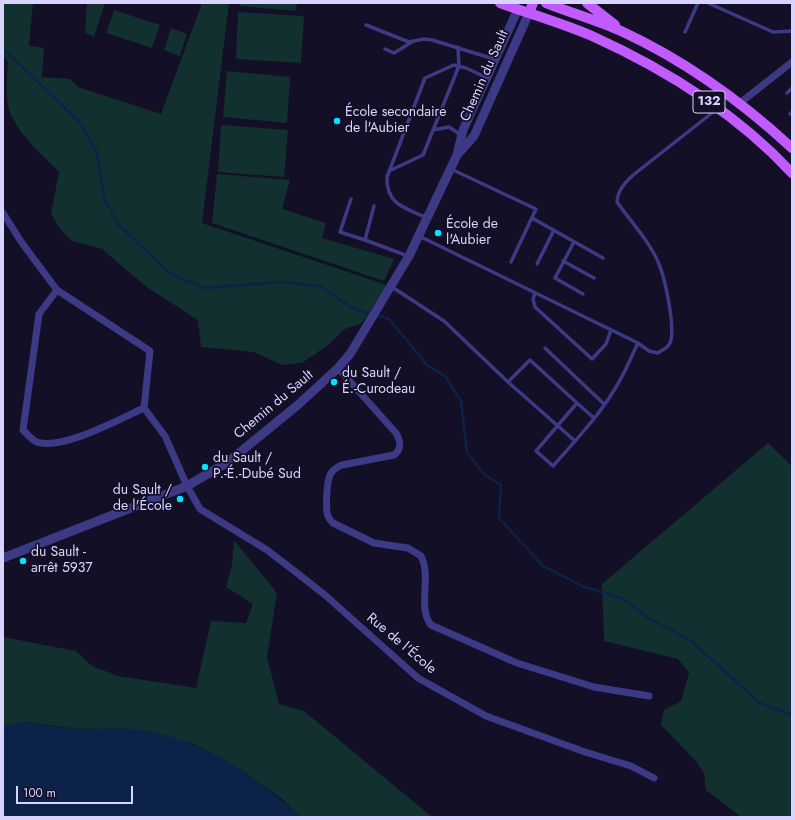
<!DOCTYPE html>
<html>
<head>
<meta charset="utf-8">
<style>
  body { margin:0 }
  #map { position:relative; width:795px; height:820px; overflow:hidden; background:#130f26; font-family:Jost,sans-serif }
  canvas { display:block }
  .frame { position:absolute; inset:0; border:4px solid #d9d4ff; pointer-events:none }
  .scale { position:absolute; left:16px; top:786px; width:117px; height:18px; box-sizing:border-box; border:2px solid #d9d4ff; border-top:0; padding-left:5px; font-size:12px; line-height:14px; white-space:nowrap; color:#d9d4ff; -webkit-text-stroke:3px #130f26; paint-order:stroke }
</style>
</head>
<body>
<div id="map">
<canvas width="795" height="820"></canvas>
<div class="frame"></div>
<div class="scale">100 m</div>
</div>
<script>
const c = document.querySelector('canvas').getContext('2d');
c.lineJoin = 'round';
function paint(path, color) { c.fillStyle = color; c.fill(path, 'evenodd'); }
function strokePath(path, color, width, dash) { c.strokeStyle = color; c.lineWidth = width; c.lineCap = dash ? 'butt' : 'round'; c.setLineDash(dash || []); c.stroke(path); }
function drawText(font, color, halo, rows, align = 'center') {
  c.font = font + ' Jost,sans-serif'; c.lineWidth = 3.5; c.setLineDash([]); c.textBaseline = 'middle'; c.strokeStyle = halo; c.fillStyle = color; for (const [text, x, y, turn = 0] of rows) {
    c.save(); c.translate(x, y); c.rotate((+turn || 0) * Math.PI / 180); c.textAlign = isNaN(turn) ? turn : align; if (halo) c.strokeText(text, 0, 0); c.fillText(text, 0, 0); c.restore();
  }
}
const green = new Path2D(`
  M3,3H33L29,44V46L44,48L42,77L70,79L78,87L161,114L202,3H229L202,223L387,285L362,323L345,329L328,345L302,363L282,365L254,352L201,347L198,320L148,288L102,249L72,241L60,229L51,214L59,172C44,156 23,139 13,119C4,104 7,78 8,61L3,57Z
  M87,3H105L94,36L85,33Z
  M240,3H297L296,11L239,6Z
  M114,10L160,25L152,48L106,33Z
  M238,12L304,16L301,63L236,59Z
  M171,28L187,34L180,56L164,50Z
  M227,71L290,77L287,123L223,117Z
  M221,125L288,130L284,177L218,172Z
  M217,174L290,180L282,209L326,223L322,238L394,259L384,281L212,223Z
  M768,443L792,466V817H741L706,790L704,773L695,760L661,725L664,710L681,701L689,673L678,659L604,641L602,584Z
  M234,540L277,593L267,657L279,704L304,711L432,817H300L282,799L242,770L194,744L147,731L77,729L27,722L3,727V637L76,651L92,666L118,676L196,688L211,621L246,623L253,604L226,587L232,565Z`);
const water = new Path2D(`
  M27,722C44,724 61,728 78,729C100,730 127,727 148,731C205,742 259,777 300,817H3V727Z`);
const stream = new Path2D(`
  M3,48L79,122L97,152L104,199L117,223L169,273L204,288L281,282L320,286L351,307L371,314
  M376,315L389,319L427,365L445,376L461,401L467,453L485,475L501,485L499,518L543,566L582,586L624,599L648,618L690,640L760,703L792,715`);
const service = new Path2D(`
  M708,3L773,32L792,31
  M366,25L409,42L424,39L432,40L494,59
  M685,32L698,3
  M385,49L394,53L412,42
  M787,93L792,88
  M790,114L792,112
  M433,130L449,127L461,135
  M451,169L536,209L511,262
  M389,171L423,155L459,66L458,47
  M351,199L340,232L365,240
  M374,206L365,240L408,256
  M427,218C406,208 386,205 387,177L425,78L454,65L466,68L485,77
  M532,218L603,258
  M419,236L638,343C631,357 625,373 616,387C599,416 575,441 553,466L536,451L577,403L530,360L508,382L575,441
  M574,242L555,278L583,294
  M563,261L594,278
  M537,264L554,230
  M392,287L444,321L508,382
  M535,293L533,299L535,307L592,359L606,344L611,330
  M638,343L649,351L658,353C662,350 668,348 670,343C676,328 665,279 659,264C650,242 631,222 617,202C618,190 624,184 632,176L717,109
  M545,348L604,404
  M577,403L594,418`);
const minor = new Path2D(`
  M740,103L792,62
  M3,213L22,243L57,290L150,351L144,408L165,436L187,486L200,509L267,550L297,573L325,595L418,678L486,716L585,752L631,766L654,778
  M57,290L39,314L23,430C27,434 32,440 37,442C61,451 120,419 144,408
  M338,368L396,433C401,442 402,449 394,455L342,465C337,467 332,470 330,475C327,481 325,509 328,516C329,519 331,521 333,523L374,543L408,548L421,556C432,577 417,608 431,625L517,663L594,687L649,696`);
const tertiary = new Path2D(`
  M458,154L474,136L529,13
  M3,558L187,486L228,462L299,404L338,368L350,354L409,256L457,155L463,130L518,9`);
const primary = new Path2D(`
  M500,3C530,14 562,23 592,36C665,69 737,114 792,173
  M546,3C571,13 597,20 621,31C684,60 741,101 792,148
  M587,3L615,25
  M529,13L533,3`);
const markers = [
  [337,121,4,"#00e5ff"],
  [438,233,4,"#00e5ff"],
  [334,382,4,"#00e5ff"],
  [205,467,4,"#00e5ff"],
  [180,499,4,"#00e5ff"],
  [23,561,4,"#00e5ff"]
];
const shields = [
  [709,102,32]
];
const shieldNames = [
  ["132",709,102]
];
const streetNames = [
  ["Chemin du Sault",485,76,-66],
  ["Chemin du Sault",274,405,-40],
  ["Rue de l'École",401,644,40]
];
const poiNames = [
  ["École secondaire",345,113],
  ["de l'Aubier",345,129],
  ["École de",446,225],
  ["l'Aubier",446,241],
  ["du Sault /",342,374],
  ["É.-Curodeau",342,390],
  ["du Sault /",213,459],
  ["P.-É.-Dubé Sud",213,475],
  ["du Sault /",172,491,"right"],
  ["de l'École",172,507,"right"],
  ["du Sault -",31,553],
  ["arrêt 5937",31,569]
];
paint(green, '#12302f');
paint(water, '#0c2248');
strokePath(stream, '#0c2248', 2.5);
strokePath(service, '#3d3a85', 3.5);
strokePath(minor, '#3d3a85', 7);
strokePath(tertiary, '#3d3a85', 9);
strokePath(primary, '#c25bff', 10);
for (const [x, y, r, color] of markers) { const dot = new Path2D(); dot.arc(x, y, r, 0, 2 * Math.PI); c.fillStyle = color; c.fill(dot); strokePath(dot, '#130f26', 1.5); }
for (const [x, y, w] of shields) { const box = new Path2D(); box.roundRect(x - w / 2, y - 11, w, 22, 3); c.fillStyle = '#130f26'; c.fill(box); strokePath(box, '#d9d4ff', 1); }
drawText('bold 13px', '#d9d4ff', null, shieldNames);
drawText('14px', '#d9d4ff', '#130f26', streetNames);
drawText('14px', '#d9d4ff', '#130f26', poiNames, 'left');
</script>
</body>
</html>
